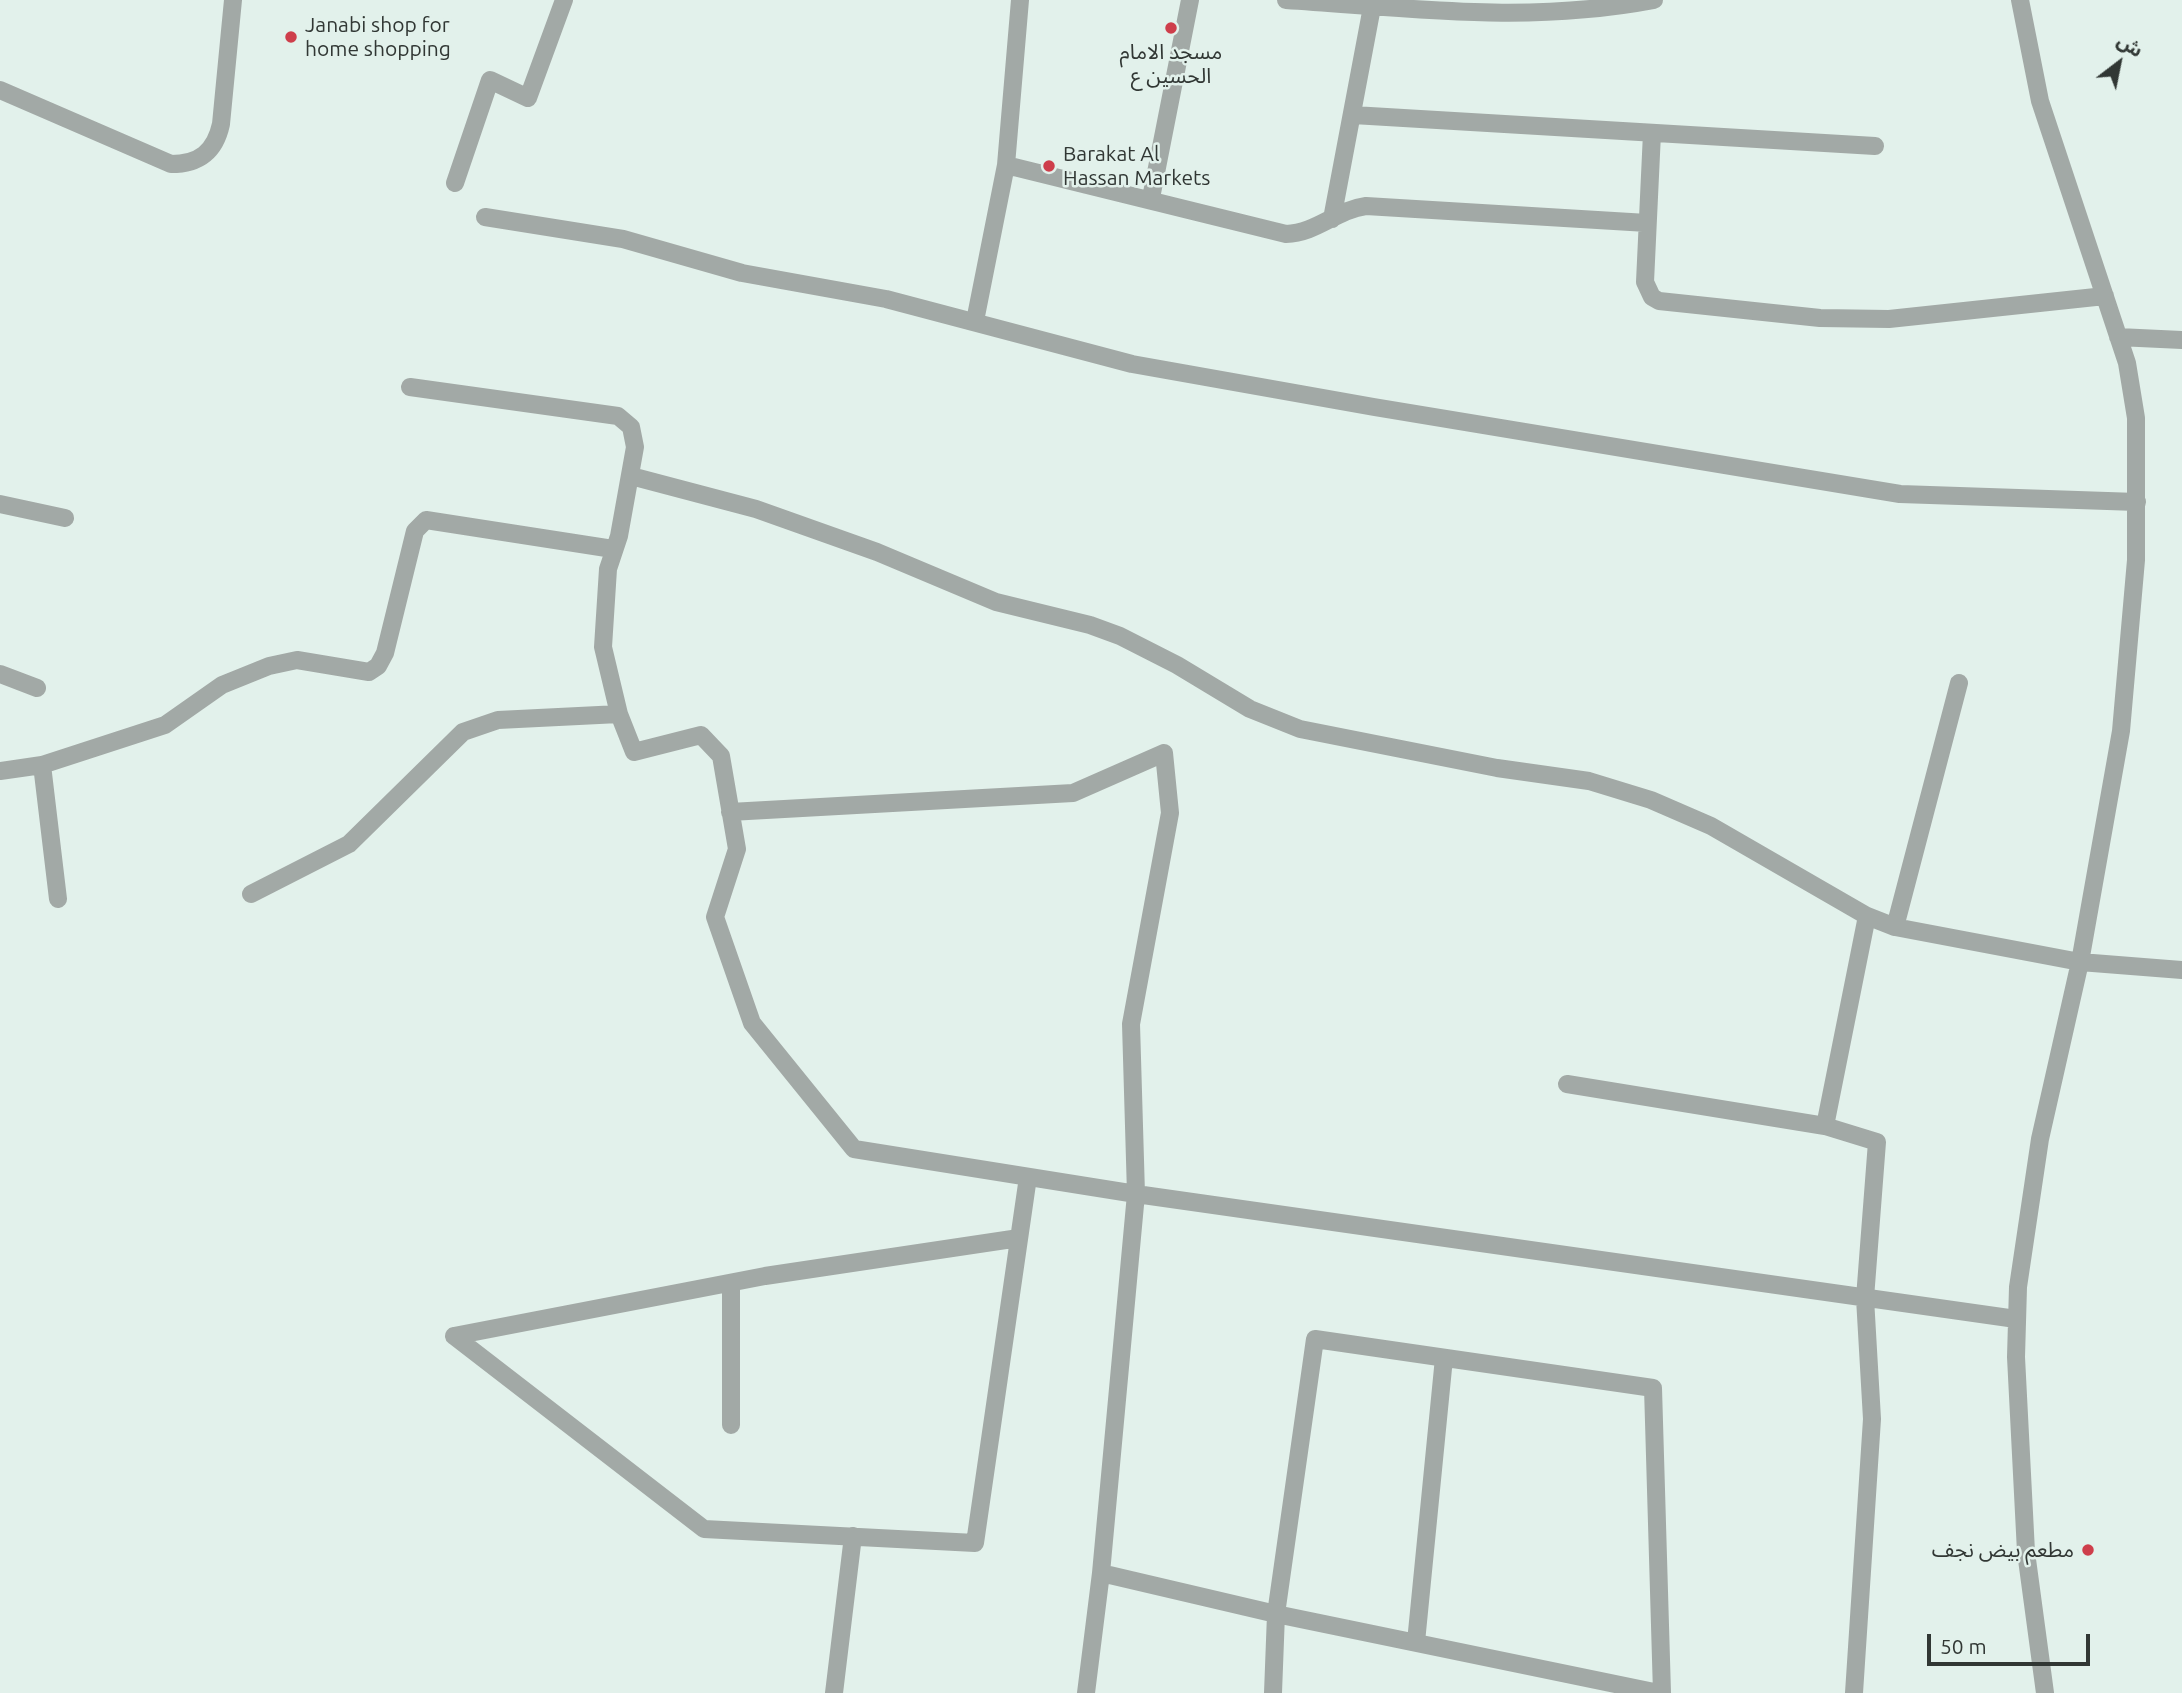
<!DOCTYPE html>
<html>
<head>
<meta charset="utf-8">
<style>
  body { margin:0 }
  #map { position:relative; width:2182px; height:1693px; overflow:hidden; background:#e2f1eb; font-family:Ubuntu,"Noto Sans Arabic",sans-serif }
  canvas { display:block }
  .north { position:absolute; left:2084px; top:28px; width:70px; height:70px; -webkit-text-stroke:5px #e2f1eb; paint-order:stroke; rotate:32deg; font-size:19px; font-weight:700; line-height:28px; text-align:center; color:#313734 }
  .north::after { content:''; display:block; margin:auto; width:24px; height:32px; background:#313734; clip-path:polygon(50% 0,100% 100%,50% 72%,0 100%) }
  .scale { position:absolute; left:1927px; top:1634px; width:163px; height:32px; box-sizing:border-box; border:4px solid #313734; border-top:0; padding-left:9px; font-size:21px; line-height:24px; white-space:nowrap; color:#313734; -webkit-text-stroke:5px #e2f1eb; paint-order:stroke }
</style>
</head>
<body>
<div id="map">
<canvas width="2182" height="1693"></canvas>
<div class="north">ش</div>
<div class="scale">50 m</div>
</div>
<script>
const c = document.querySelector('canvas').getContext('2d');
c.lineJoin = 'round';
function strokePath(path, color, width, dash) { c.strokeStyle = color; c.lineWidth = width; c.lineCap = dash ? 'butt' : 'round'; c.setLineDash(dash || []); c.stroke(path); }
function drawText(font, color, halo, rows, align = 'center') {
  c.font = font + ' Ubuntu,"Noto Sans Arabic",sans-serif'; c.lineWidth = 5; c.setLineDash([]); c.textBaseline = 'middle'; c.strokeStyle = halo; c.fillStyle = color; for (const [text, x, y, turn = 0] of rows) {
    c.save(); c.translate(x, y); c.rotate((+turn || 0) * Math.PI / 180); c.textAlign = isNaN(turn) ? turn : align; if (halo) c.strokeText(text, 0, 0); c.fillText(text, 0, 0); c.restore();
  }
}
const minor = new Path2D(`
  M1286,0C1412,8 1528,24 1654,0
  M2020,0L2040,101L2127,363L2136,418V560L2121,731L2080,962L2040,1139L2018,1287L2016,1357L2026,1552L2045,1693
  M0,90L171,164C199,164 215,152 221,124L233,0
  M1353,115L1875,146
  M1652,133L1645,282L1652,297L1659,301L1820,318L1889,319L2105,296
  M1006,165L1286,234C1317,233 1336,210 1366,206L1647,223
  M455,183L490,80L528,98L564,0
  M1151,198L1190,0
  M485,217L623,239L742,273L886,299L1132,364L1374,407L1900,494L2137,502
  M1332,219L1372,7
  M975,321L1006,165L1020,0
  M2118,337L2182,340
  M410,387L618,416L631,427L635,447L619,536L608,569L603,647L619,714L634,752L701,735L721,756L737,849L715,917L752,1023L854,1149L1136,1194L1131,1024L1170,813L1164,753L1073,793L730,812
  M631,476L756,509L877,552L996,602L1090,625L1120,636L1177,665L1250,709L1300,729L1497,768L1589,781L1651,800L1711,826L1867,916L1895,927L2080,962L2182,970
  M0,504L65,518
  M0,674L37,688
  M42,765L58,899
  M0,771L42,765L165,725L222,685L269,666L297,660L369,672L378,666L385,653L415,531L426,520L613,549
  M251,894L349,844L463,732L498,720L619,714
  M1895,927L1959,683
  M1567,1084L1825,1126
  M454,1336L704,1529L975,1543L1028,1177
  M454,1336L765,1276L1019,1238
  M731,1425V1283
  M1101,1573L1276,1614L1659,1693
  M1416,1642L1444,1358
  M834,1693L853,1536
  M1086,1693L1101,1573L1136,1194L2016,1319
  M1273,1693L1276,1614L1315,1339L1653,1388L1662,1693
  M1854,1693L1872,1419L1865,1298L1877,1142L1825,1126L1867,916`);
const markers = [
  [1171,28,7,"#ce3e4b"],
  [291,37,7,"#ce3e4b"],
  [1049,166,7,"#ce3e4b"],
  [2088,1550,7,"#ce3e4b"]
];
const poiNames = [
  ["Janabi shop for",305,25],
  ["home shopping",305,49],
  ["مسجد الامام",1171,52,"center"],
  ["الحسين ع",1171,76,"center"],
  ["Barakat Al",1063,154],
  ["Hassan Markets",1063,178],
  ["مطعم بيض نجف",2074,1550,"right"]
];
strokePath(minor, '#a2a9a6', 18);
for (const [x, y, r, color] of markers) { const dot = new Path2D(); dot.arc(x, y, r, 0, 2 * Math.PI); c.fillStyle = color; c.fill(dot); strokePath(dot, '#e2f1eb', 2.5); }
drawText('21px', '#313734', '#e2f1eb', poiNames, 'left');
</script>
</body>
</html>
